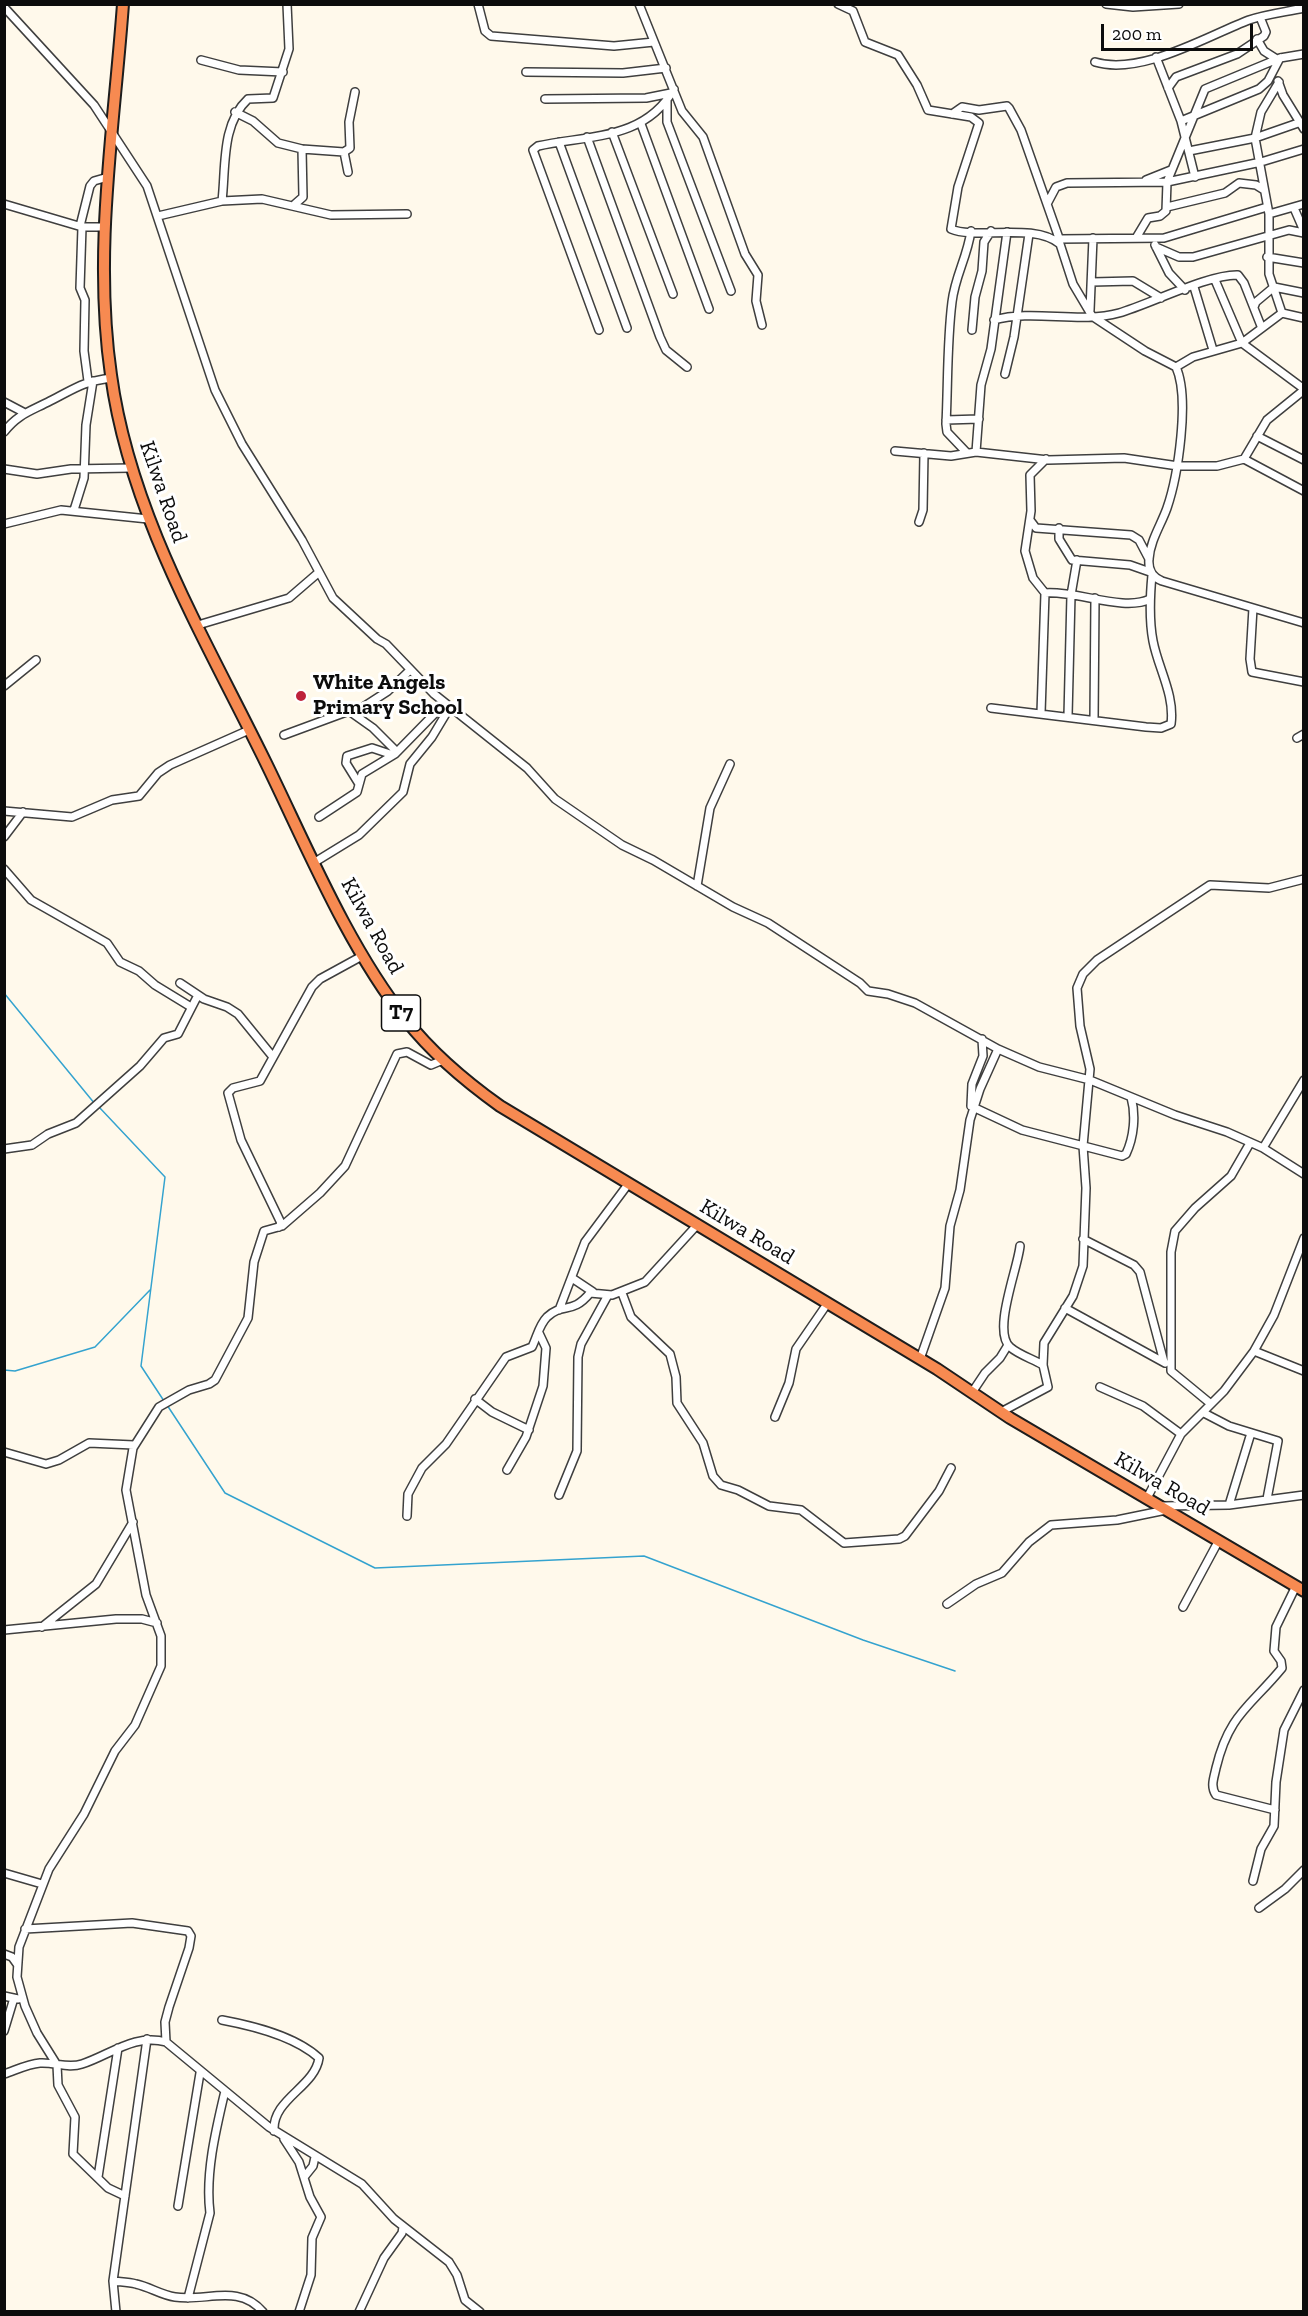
<!DOCTYPE html>
<html>
<head>
<meta charset="utf-8">
<style>
  body { margin:0 }
  #map { position:relative; width:1308px; height:2316px; overflow:hidden; background:#fff9eb; font-family:"Zilla Slab",serif }
  canvas { display:block }
  .frame { position:absolute; inset:0; border:6px solid #0c0c0c; pointer-events:none }
  .scale { position:absolute; left:1101px; top:24px; width:152px; height:27px; box-sizing:border-box; border:3px solid #0c0c0c; border-top:0; padding-left:8px; font-size:18px; line-height:21px; white-space:nowrap; color:#0c0c0c; -webkit-text-stroke:4px #fff; paint-order:stroke }
</style>
</head>
<body>
<div id="map">
<canvas width="1308" height="2316"></canvas>
<div class="frame"></div>
<div class="scale">200 m</div>
</div>
<script>
const c = document.querySelector('canvas').getContext('2d');
c.lineJoin = 'round';
function strokePath(path, color, width, dash) { c.strokeStyle = color; c.lineWidth = width; c.lineCap = dash ? 'butt' : 'round'; c.setLineDash(dash || []); c.stroke(path); }
function drawText(font, color, halo, rows, align = 'center') {
  c.font = font + ' "Zilla Slab",serif'; c.lineWidth = 6; c.setLineDash([]); c.textBaseline = 'middle'; c.strokeStyle = halo; c.fillStyle = color; for (const [text, x, y, turn = 0] of rows) {
    c.save(); c.translate(x, y); c.rotate((+turn || 0) * Math.PI / 180); c.textAlign = isNaN(turn) ? turn : align; if (halo) c.strokeText(text, 0, 0); c.fillText(text, 0, 0); c.restore();
  }
}
const stream = new Path2D(`
  M4,993L95,1104
  M99,1107L165,1177L141,1366L164,1401
  M4,1370L15,1371L95,1347L150,1290
  M167,1405L225,1493L375,1568L644,1556L863,1640L955,1671`);
const minor = new Path2D(`
  M478,4L485,31L491,36L614,46L654,42
  M639,4L682,111L703,137L745,254L758,275L756,301L762,325
  M838,4L853,11L865,42L898,55L917,85L928,110L971,117L979,123L958,187L951,229C976,240 1034,222 1060,244L1073,284L1092,316L1145,351L1176,367C1190,398 1178,476 1167,508C1161,525 1150,541 1149,559C1148,570 1152,577 1162,581L1304,623
  M1106,4L1133,7L1179,4
  M4,7L94,105L147,186L215,390L242,444L302,540L333,598L377,639L386,644L434,694L527,768L555,799L622,845L653,860L733,907L768,923L860,983L868,991L888,994L915,1003L998,1049L1039,1067L1090,1080L1175,1115L1227,1132L1263,1148L1304,1174
  M1257,39L1264,51L1275,58
  M1156,57L1181,121L1195,177
  M201,60L239,70L283,72
  M1095,62C1141,76 1207,36 1249,20C1267,14 1286,12 1304,8
  M526,72L623,73L666,68
  M1278,81L1283,95L1304,129
  M1168,88L1176,77L1237,54L1264,36L1266,32L1260,17
  M545,99L646,98L671,93
  M667,101V122L731,291
  M235,112L253,121L278,143L302,149L344,152L348,172
  M952,114L962,107L979,110L1007,106L1009,108L1021,130L1060,241
  M1181,121L1259,89L1268,81L1280,58L1304,54
  M641,124L709,309
  M612,132L673,294
  M587,137L660,337L666,350L687,367
  M559,142L627,328
  M1189,151L1255,138L1301,122
  M344,152L350,148L349,122L355,92
  M1146,180L1171,170
  M222,201C226,167 221,124 248,99L273,98L289,49L287,4
  M4,204L82,227H105
  M295,204L303,197L302,149
  M1047,204L1056,187L1067,183L1167,182L1261,162L1304,149
  M1167,207L1225,193L1239,183L1256,185L1264,190
  M1294,208L1304,231
  M1269,214L1304,204
  M158,216L222,201L262,199L331,215L407,214
  M80,226L90,186L94,181L108,177
  M82,227L80,288L85,300L84,351L88,381
  M1136,238L1148,218L1160,216L1166,211L1167,182L1205,89L1280,58
  M1060,239L1164,238L1267,207
  M1155,245L1169,273L1185,290
  M1156,247L1179,257H1193L1289,230L1304,233
  M1267,257L1304,263
  M1215,280L1242,343L1304,389
  M1092,282L1133,281L1161,298
  M1194,287L1213,350
  M1254,307L1256,302L1274,287L1304,293
  M1090,310L1093,238
  M1282,313L1304,318
  M994,320C1034,309 1079,324 1119,313C1150,304 1209,274 1238,275L1244,283L1261,326
  M599,330L533,150L538,146C589,135 645,140 674,89
  M972,330L975,297L982,271L984,242L991,231
  M1176,367L1193,357L1242,343L1282,313L1269,274V214L1255,138L1261,112L1279,82
  M1005,374L1014,337L1029,234
  M4,402L23,412
  M946,420L979,419
  M4,432C18,414 31,411 50,401C76,388 81,382 111,378
  M1257,436L1304,460
  M895,451L951,456L976,452L1048,460L1124,458L1178,466H1217L1244,459L1267,420L1304,390
  M976,452L981,385L991,349L1007,232
  M967,453L947,432L946,424C948,384 947,342 952,302C955,276 967,258 971,231
  M1244,459L1304,491
  M4,469L37,474L71,469L131,468
  M74,510L84,478L86,425L93,381
  M1030,520L1036,528L1131,535L1139,540L1149,559
  M919,522L923,510L924,453
  M4,524L61,510L148,519
  M1059,528V539L1072,560L1130,565L1150,572
  M1045,593L1033,578L1025,551L1031,511L1030,475L1046,459
  M1253,608L1250,659L1252,672L1304,682
  M198,625L289,598L318,573
  M4,686L36,660
  M991,708L1146,727L1161,728L1171,724C1175,695 1158,668 1153,641C1149,620 1150,596 1152,575
  M354,713L388,691L409,671
  M1041,713L1045,593C1075,590 1124,612 1150,599
  M1068,716L1071,595L1077,560
  M1094,720L1095,598
  M284,735L349,711L373,728L397,752
  M1297,738L1304,734
  M359,784L346,763L347,756L372,748L393,755
  M4,811L72,817L112,800L139,796L158,773L170,765L249,730
  M319,817L357,792L362,774L395,754L445,703
  M4,837L23,812
  M315,862L359,835L403,792L410,764L432,737L450,707
  M4,869L31,900L107,943L120,962L139,971L155,985L191,1007
  M697,886L710,808L730,764
  M180,983L204,999L227,1007L238,1014L273,1057
  M971,1106L972,1084L983,1056L982,1039
  M973,1107L1022,1130L1122,1156L1126,1154C1134,1137 1136,1115 1131,1097
  M1263,1148L1304,1080
  M4,1149L32,1145L48,1134L76,1123L140,1066L164,1038L178,1034L198,995
  M279,1227L281,1223L241,1140L228,1093L233,1088L260,1081L312,987L320,979L362,956
  M1083,1239L1134,1265L1140,1272L1164,1362
  M1020,1246C1018,1268 992,1331 1010,1347C1019,1355 1033,1359 1043,1365
  M572,1278L593,1292
  M622,1293L631,1317L670,1354L676,1377L677,1403L703,1443L713,1476L721,1485L738,1490L769,1506L801,1510L844,1543L899,1539L905,1536L939,1491L951,1468
  M1065,1308L1165,1363
  M559,1310L585,1242L629,1183
  M1254,1351L1304,1371
  M920,1359L945,1288L950,1226L960,1190L970,1120L980,1089L998,1049
  M1100,1387L1143,1406L1181,1434
  M973,1391L985,1373L1000,1358L1008,1345
  M475,1399L492,1412L529,1430
  M1211,1404L1171,1371V1252L1175,1231L1195,1208L1231,1176L1250,1143
  M1001,1412L1048,1387L1043,1365L1044,1343L1073,1296L1083,1266L1086,1188L1083,1146L1090,1069L1080,1026L1077,988L1083,974L1097,960L1210,885L1269,888L1304,879
  M1204,1413L1229,1426L1278,1441L1267,1499
  M775,1417L789,1383L796,1349L827,1304
  M4,1452L46,1464L59,1460L89,1443L134,1445
  M507,1470L526,1437L543,1386L546,1348L539,1333
  M559,1495L577,1451L578,1357L581,1344L608,1295
  M1147,1498L1181,1434L1224,1391L1254,1351L1274,1315L1304,1238
  M1229,1505L1251,1433
  M1163,1506L1229,1505L1304,1495
  M407,1516L408,1494L422,1468L446,1444L506,1357L532,1347C537,1337 539,1325 547,1317C563,1302 572,1315 590,1293L612,1295L645,1282L698,1224
  M947,1604L976,1584L1002,1573L1029,1542L1051,1525L1117,1520L1166,1510
  M1183,1607L1219,1540
  M42,1627L96,1584L133,1522
  M4,1630L116,1619H142L157,1623
  M1275,1810L1216,1795C1210,1786 1214,1778 1216,1768C1229,1714 1250,1707 1282,1668L1281,1661L1274,1651L1276,1627L1296,1586
  M4,1873L42,1884
  M1253,1881L1261,1849L1274,1826L1276,1782L1284,1730L1304,1690
  M1259,1908L1285,1889L1304,1870
  M25,1929L132,1923L188,1931L191,1936L189,1948L169,2007L165,2022L166,2042
  M4,1954L12,1957L17,1964
  M4,1996L18,1999
  M222,2020C254,2026 295,2036 319,2058C315,2087 272,2099 274,2131
  M4,2031L14,1998
  M4,2074C16,2070 28,2064 40,2063C55,2062 68,2069 82,2064C110,2055 135,2033 166,2042L269,2127L362,2184L394,2219L449,2262L457,2275L465,2300L480,2312
  M284,2139L299,2162L310,2197L321,2217L312,2238L311,2275L299,2312
  M305,2176L313,2166L315,2157
  M98,2177L118,2048
  M125,2196L108,2188L73,2154L75,2117L58,2085L57,2065L37,2033L25,2006L17,1977L19,1947L49,1869L84,1814L115,1751L135,1725L161,1666V1636L146,1595L126,1490L133,1448L159,1407L189,1390L209,1384L215,1380L248,1318L254,1262L264,1231L282,1226L320,1193L345,1166L397,1054L407,1052L431,1065L443,1060
  M178,2206L200,2073
  M113,2281C120,2282 128,2282 136,2284C150,2287 161,2295 175,2297C206,2302 239,2283 263,2312
  M188,2298L210,2213C205,2174 216,2129 225,2091
  M116,2312L113,2281L147,2039
  M359,2312L384,2258L402,2233L403,2227`);
const highway = new Path2D(`
  M123,4C114,128 93,252 111,375C130,515 205,638 266,763C307,847 348,947 406,1020C432,1053 465,1081 500,1106L937,1369L1010,1418L1304,1591`);
const markers = [
  [301,696,6,"#be223b"]
];
const shields = [
  [401,1013,39]
];
const shieldNames = [
  ["T7",401,1013]
];
const streetNames = [
  ["Kilwa Road",163,492,71],
  ["Kilwa Road",372,926,61],
  ["Kilwa Road",747,1232,31],
  ["Kilwa Road",1162,1484,30]
];
const poiNames = [
  ["White Angels",313,683],
  ["Primary School",313,708]
];
strokePath(stream, '#34a3cf', 1.5);
strokePath(minor, '#3f3f3f', 10);
strokePath(highway, '#1d1d1d', 14);
strokePath(minor, '#fff', 7);
strokePath(highway, '#f78a51', 10);
for (const [x, y, r, color] of markers) { const dot = new Path2D(); dot.arc(x, y, r, 0, 2 * Math.PI); c.fillStyle = color; c.fill(dot); strokePath(dot, '#fff', 2); }
for (const [x, y, w] of shields) { const box = new Path2D(); box.roundRect(x - w / 2, y - 18, w, 36, 4.5); c.fillStyle = '#fff'; c.fill(box); strokePath(box, '#0c0c0c', 1.5); }
drawText('bold 21px', '#0c0c0c', null, shieldNames);
drawText('22px', '#0c0c0c', '#fff', streetNames);
drawText('bold 22px', '#0c0c0c', '#fff', poiNames, 'left');
</script>
</body>
</html>
